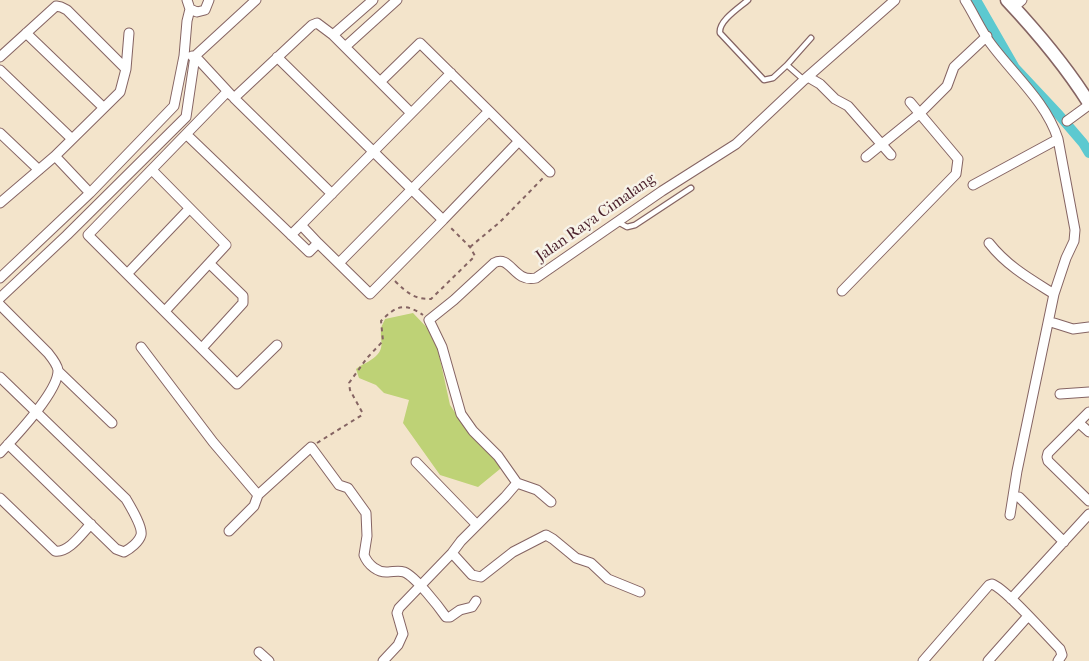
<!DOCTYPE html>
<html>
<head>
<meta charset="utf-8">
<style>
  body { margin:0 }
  canvas { display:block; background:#f3e4cb }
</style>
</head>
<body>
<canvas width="1089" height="661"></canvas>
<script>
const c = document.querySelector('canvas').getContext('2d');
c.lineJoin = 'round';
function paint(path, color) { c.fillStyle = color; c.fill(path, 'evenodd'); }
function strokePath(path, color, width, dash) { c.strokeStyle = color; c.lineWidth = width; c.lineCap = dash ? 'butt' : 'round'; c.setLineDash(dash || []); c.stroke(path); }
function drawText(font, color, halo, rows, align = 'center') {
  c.font = font + ' "IM FELL French Canon",serif'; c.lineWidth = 5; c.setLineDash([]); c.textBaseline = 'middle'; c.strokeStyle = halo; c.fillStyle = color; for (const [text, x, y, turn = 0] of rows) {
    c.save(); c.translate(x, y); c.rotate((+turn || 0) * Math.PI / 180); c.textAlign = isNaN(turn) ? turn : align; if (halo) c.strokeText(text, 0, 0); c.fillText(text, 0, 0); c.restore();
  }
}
const green = new Path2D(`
  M413,313L435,336L450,405L466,429L500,461V469L478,487L440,475L403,423L409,400L384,393L376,385L359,378L356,369C362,364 370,362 376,356C385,348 380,340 381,330C381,326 384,322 385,319Z`);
const canal = new Path2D(`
  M976,0L1015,68L1059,115L1083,143L1089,153`);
const path = new Path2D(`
  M470,247L500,222L543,178
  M395,281C407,293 414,299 431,299L475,256L470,247L450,227
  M317,443L362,415V412L350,390L349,383L367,358L383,341L381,321C396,306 404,302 423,315`);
const lane = new Path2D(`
  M748,0C740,7 718,21 720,33L764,80L773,78L787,65L804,80
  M787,65L811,38
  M618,222L627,227L635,225L691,188`);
const street = new Path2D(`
  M187,0L190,9L197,12L205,10L209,0
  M965,0C974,14 981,31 991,44C1014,75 1046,102 1058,139L1075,230L1074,241L1066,258L1054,294L1017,471L1010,515
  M1014,7L1022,0
  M26,33L104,108
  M333,35L373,0
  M345,47L397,0
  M192,56H195L232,96
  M0,57L56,6L61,7L67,10L126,69
  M277,57L443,220L370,294L318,243
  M0,70L72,139
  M808,77L820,84L835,99L848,106L891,155
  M227,92L88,235L237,384L277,345
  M489,111L550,172
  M1067,121L1089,105
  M0,133L39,170
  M187,135L309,252L318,243L301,225L291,235
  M55,156L120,92L126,69L129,33
  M866,157L919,114L947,86L954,67L987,36
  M152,170L226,245L165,311
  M973,185L1058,139
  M332,194L234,98L312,25L317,23L333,35L411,113
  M0,203L55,156L90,193
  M443,220L519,141
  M301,225L451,73
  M989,243C1007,266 1030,279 1054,294
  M339,263L489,111L420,43L380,82
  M127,274L189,209
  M0,278L90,193L174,106L184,56L187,21L190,9
  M842,291L956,174L958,159L910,102
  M0,298L67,235L186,117L195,56L256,0
  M0,305L48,353C52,358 57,364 58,370C59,391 14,438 0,453
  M1054,323L1073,329L1089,327
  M141,347L213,442L258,495
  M202,348L243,303V296L210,264
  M58,371L112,423
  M0,377L126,499C130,506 143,527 141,535C139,542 130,549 124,552L116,549L8,444
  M1060,394L1089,392
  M1089,412L1048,453L1047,457L1048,461L1089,501
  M1079,423L1089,432
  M416,462L477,525
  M517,483L537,490L551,502
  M1019,497L1064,542
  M0,498L55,551C69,553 82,533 91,524
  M229,531L254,506L258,495L311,447L339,485L348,488L366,513L367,536L364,555C368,565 378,573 388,572C393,572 398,570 404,572C415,576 439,607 446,617H450L460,610L472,607L476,601
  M452,553L472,575L481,577L513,552L546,535L553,539L576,558L591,563L608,579L640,592
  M1011,599L1089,514
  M259,652L269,661
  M383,661L398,645L403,634L397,613L399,608L452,553L461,541L505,497L517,483L498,456L473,431L461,414L442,347L429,320L454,300L494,263C511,254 513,283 536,278L662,191L736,144L804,80L895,0
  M923,661L989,585L992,584C1006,589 1047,636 1060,649L1062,655L1058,661
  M988,661L1028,616`);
const secondary = new Path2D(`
  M1007,0C1037,32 1065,65 1089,103`);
const streetNames = [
  ["Jalan Raya Cimalang",596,218,-35]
];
paint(green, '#bed276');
strokePath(canal, '#5cc9d0', 10);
strokePath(lane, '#856463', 7);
strokePath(street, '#856463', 11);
strokePath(secondary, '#856463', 15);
strokePath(path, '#856463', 2, [4, 4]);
strokePath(lane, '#fff', 4.5);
strokePath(street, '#fff', 9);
strokePath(secondary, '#fff', 12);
drawText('16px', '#4a1f2b', '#f7f3e8', streetNames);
</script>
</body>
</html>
